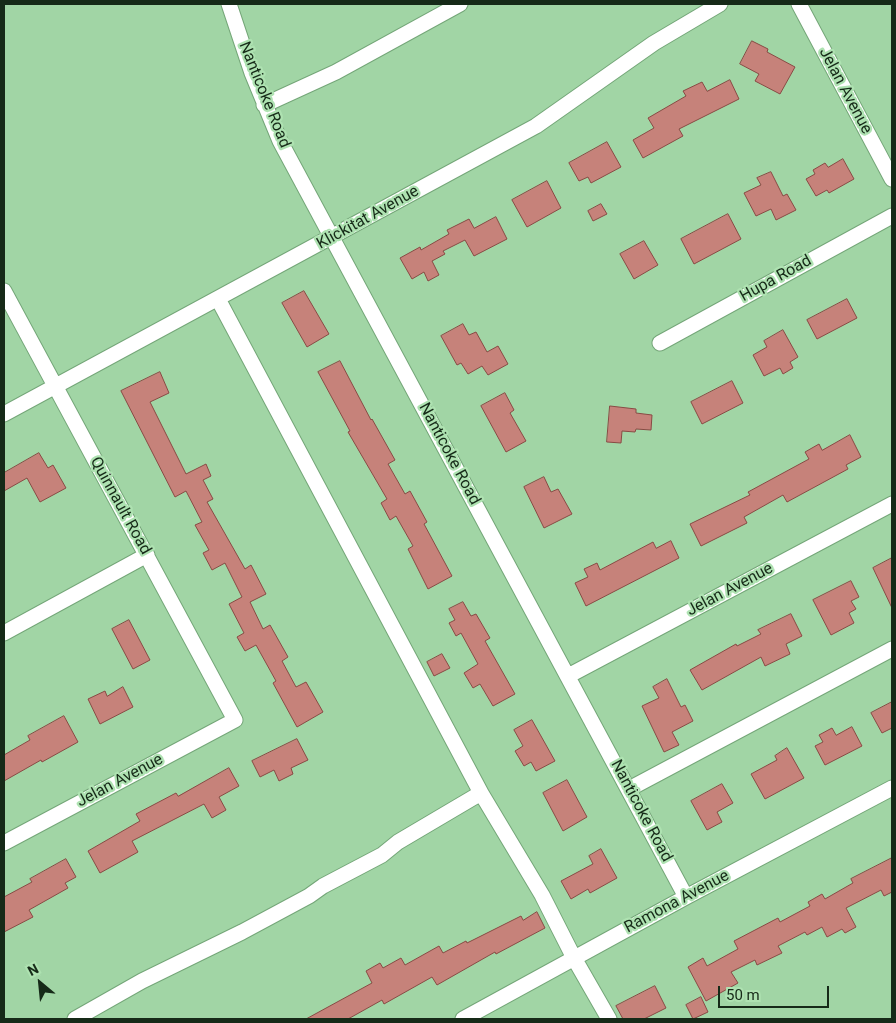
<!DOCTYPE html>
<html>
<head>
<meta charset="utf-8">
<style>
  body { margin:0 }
  #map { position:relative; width:896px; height:1023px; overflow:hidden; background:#a1d5a5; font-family:Roboto,sans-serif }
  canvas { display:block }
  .frame { position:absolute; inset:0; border:5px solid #162a18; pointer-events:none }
  .north { position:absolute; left:15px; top:958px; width:50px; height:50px; -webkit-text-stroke:4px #aee2b1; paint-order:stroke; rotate:332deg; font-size:14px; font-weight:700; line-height:20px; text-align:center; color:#162a18 }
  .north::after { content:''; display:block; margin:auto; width:18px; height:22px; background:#162a18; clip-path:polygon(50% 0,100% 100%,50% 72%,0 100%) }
  .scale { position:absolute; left:718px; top:986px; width:111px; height:22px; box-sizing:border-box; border:2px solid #162a18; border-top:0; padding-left:6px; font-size:15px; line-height:18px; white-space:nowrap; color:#162a18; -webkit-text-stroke:4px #aee2b1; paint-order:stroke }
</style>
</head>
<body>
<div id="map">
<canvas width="896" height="1023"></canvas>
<div class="frame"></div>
<div class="north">N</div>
<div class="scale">50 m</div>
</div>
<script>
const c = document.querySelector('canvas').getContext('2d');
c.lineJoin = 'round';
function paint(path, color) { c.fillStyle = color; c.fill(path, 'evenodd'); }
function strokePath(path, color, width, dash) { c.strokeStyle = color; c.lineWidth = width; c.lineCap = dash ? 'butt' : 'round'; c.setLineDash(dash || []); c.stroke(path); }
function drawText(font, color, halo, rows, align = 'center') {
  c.font = font + ' Roboto,sans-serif'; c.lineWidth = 4.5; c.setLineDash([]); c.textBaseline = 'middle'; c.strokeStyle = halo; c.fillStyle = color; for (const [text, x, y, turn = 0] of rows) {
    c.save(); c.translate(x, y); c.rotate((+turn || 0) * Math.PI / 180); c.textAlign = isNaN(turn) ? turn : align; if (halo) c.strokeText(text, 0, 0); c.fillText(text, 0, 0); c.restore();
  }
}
const building = new Path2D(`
  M752,41L768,49L767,52L795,67L780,94L755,81L759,74L740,64Z
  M730,80L739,99L679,129L683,136L643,158L633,140L654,128L648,118L686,96L683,91L702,82L707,91Z
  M607,142L621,167L591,183L588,177L579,181L569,163Z
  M843,159L854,179L829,193L827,190L816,196L806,179L815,174L813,170L825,163L828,167Z
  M771,172L783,196L787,194L796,210L776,220L771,209L756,216L744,193L761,185L757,178Z
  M547,181L561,208L527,227L512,200Z
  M601,204L607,214L593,221L588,211Z
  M728,214L741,239L694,264L681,239Z
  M496,217L507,239L474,256L465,240L443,251L445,254L432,261L439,275L428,281L424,272L412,279L400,258L420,247L421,250L449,234L447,230L469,219L474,228Z
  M644,241L658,265L634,279L620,254Z
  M304,291L329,334L307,347L282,303Z
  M847,299L857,318L817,339L807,320Z
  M463,324L469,335L476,332L487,352L498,346L508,364L488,375L482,366L468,374L461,363L457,365L441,336Z
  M783,330L798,357L790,362L793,368L783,374L780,368L764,376L753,355L767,347L764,341Z
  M340,361L371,420L372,419L395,460L388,464L405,494L410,491L427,522L424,524L452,576L428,589L408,549L413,546L396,516L390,520L381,503L387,499L348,432L350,431L318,372Z
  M160,372L169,393L150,402L186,474L206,464L211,476L203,480L213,499L207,502L245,569L251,565L266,594L250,602L263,629L270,625L288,657L282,661L296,687L306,682L323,712L297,727L273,683L276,681L256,645L245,651L237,637L244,633L229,604L242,597L225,563L212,570L203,553L209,550L195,525L202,522L186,491L175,497L121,391Z
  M732,381L743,403L702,424L691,402Z
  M505,393L514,410L510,413L526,441L506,452L481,406Z
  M610,406L636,409V413L652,415L651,430L636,429L635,432L622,431L621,443L607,442Z
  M850,435L861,457L846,465L848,469L787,502L783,495L744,517L747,523L701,546L690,524L750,495L748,492L809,459L805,452L819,444L822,450Z
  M39,453L48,468L53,465L66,488L40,502L27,478L4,491V473Z
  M544,477L551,492L558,489L572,514L544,528L524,487Z
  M671,541L679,558L586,606L575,583L588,577L584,569L597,563L600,570L653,542L656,548Z
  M892,558V608L873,568Z
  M851,581L859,597L851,601L856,609L849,613L854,623L831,635L813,600Z
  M463,602L471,616L476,614L490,638L485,641L515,694L493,706L480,684L473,688L464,673L478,664L461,633L456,636L449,623L455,620L449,609Z
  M791,614L802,636L786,644L790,654L765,666L761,657L702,690L690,670L736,644L737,646L761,634L758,630Z
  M129,620L150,660L133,669L112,629Z
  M442,654L450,668L434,676L427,662Z
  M667,679L681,707L685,705L693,721L672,732L679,745L664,752L642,706L659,698L653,687Z
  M123,687L133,707L100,724L88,699L105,691L107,696Z
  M892,702V728L882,733L871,713Z
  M64,716L78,742L42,762L41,760L4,781V755L30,740L28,736Z
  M532,720L555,761L536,771L531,762L524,766L515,751L523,746L514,730Z
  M852,727L862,746L825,765L815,746L823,742L819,735L832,728L836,735Z
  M297,739L308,760L291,768L293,774L279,781L274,770L260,777L252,761Z
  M787,748L804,778L765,799L751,774L777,760L775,756Z
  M229,768L239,786L219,797L226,810L212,818L204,804L132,841L138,852L100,873L88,851L140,821L136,814L176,793L178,796Z
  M567,780L587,817L563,831L543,793Z
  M722,784L733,803L717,812L722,822L707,830L691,801Z
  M601,849L617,878L590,893L588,889L571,899L561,881L593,864L589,856Z
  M892,858V892L884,896L881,890L846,908L856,927L845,933L842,929L827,937L822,927L807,935L805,932L778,946L782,953L757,965L755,960L731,972L738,983L706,1001L688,967L703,958L707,966L738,949L734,941L778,918L780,922L810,906L808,902L822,894L825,899L853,883L851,879Z
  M66,859L76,877L65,883L68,888L29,910L33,917L4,932V897L32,882L30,879Z
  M537,912L545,928L496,954L495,952L437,985L432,977L384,1004L382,1000L348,1019H306L372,983L366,971L380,963L383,968L401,958L405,965L439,946L443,953L466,941L467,943L521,916L523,920Z
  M655,986L666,1008L644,1019H623L616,1006Z
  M701,997L708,1012L693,1019L686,1005Z`);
const minor = new Path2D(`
  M229,4L252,73L280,141L686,897
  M799,4L892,179
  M264,105L336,72L460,4
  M4,291L235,720L4,843
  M218,299L481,793
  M660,343L892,216
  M4,414L536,126L654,43L720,4
  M4,633L147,555
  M568,676L892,504
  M629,789L892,649
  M75,1019L142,981L242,932L309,896L323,886L382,855L398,842L481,793L542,895L574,958L609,1019
  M463,1019L686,897L892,788`);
const streetNames = [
  ["Jelan Avenue",845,91,62],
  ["Nanticoke Road",264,95,68],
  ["Klickitat Avenue",368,218,-29],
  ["Hupa Road",776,279,-29],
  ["Nanticoke Road",449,454,62],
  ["Quinnault Road",120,506,61],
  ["Jelan Avenue",730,590,-28],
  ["Jelan Avenue",120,781,-28],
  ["Nanticoke Road",641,811,62],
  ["Ramona Avenue",677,902,-28]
];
paint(building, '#c6827a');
strokePath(building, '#884a44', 1);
strokePath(minor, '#74a678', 17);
strokePath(minor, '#fff', 15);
drawText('16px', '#162a18', '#aee2b1', streetNames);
</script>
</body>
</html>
